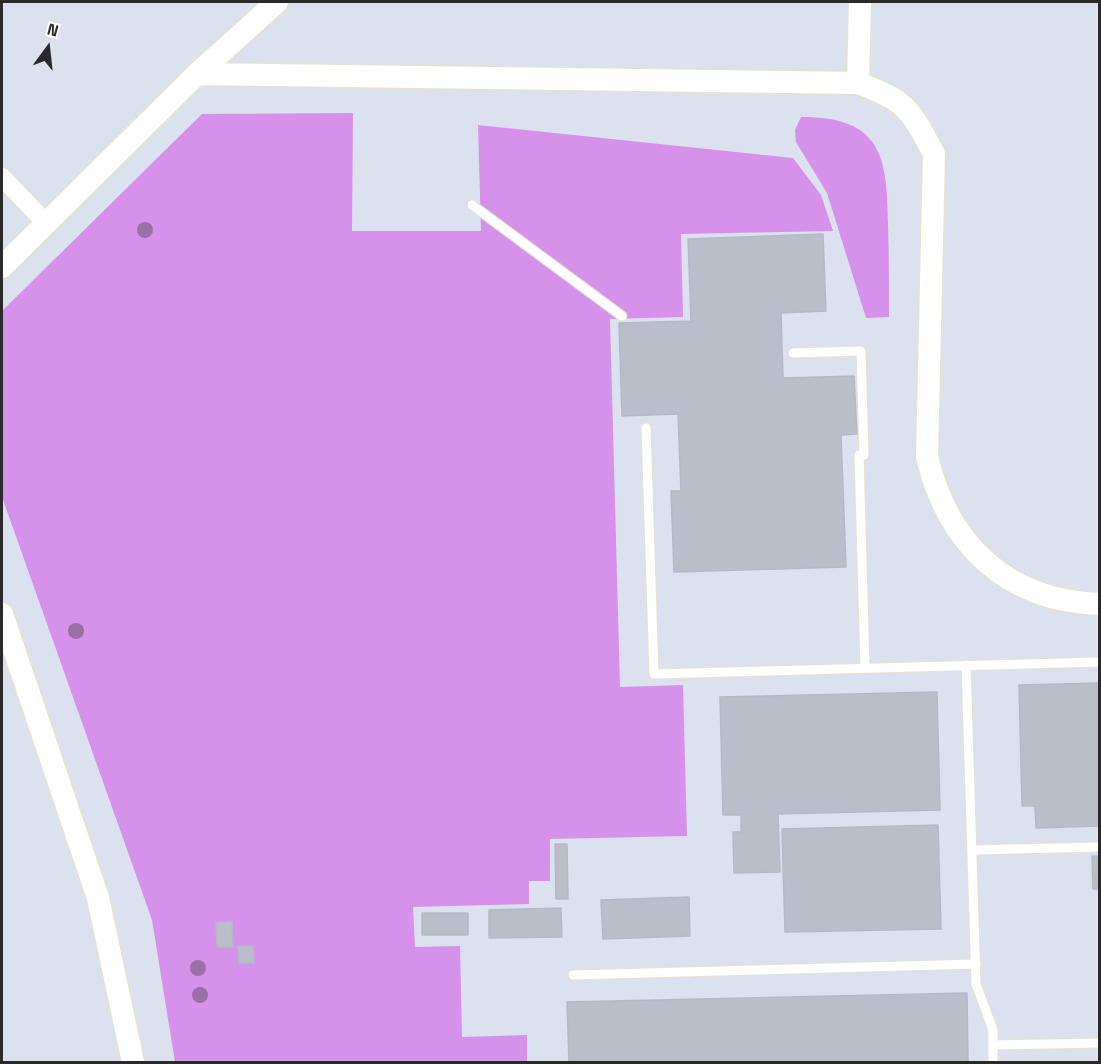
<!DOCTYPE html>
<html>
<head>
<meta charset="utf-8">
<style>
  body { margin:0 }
  #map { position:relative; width:1101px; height:1064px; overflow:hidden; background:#dbe1ee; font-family:"Space Grotesk",sans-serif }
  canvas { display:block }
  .frame { position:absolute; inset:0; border:3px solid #2a2a2a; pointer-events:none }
  .north { position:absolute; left:18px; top:18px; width:60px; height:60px; -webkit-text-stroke:4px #fff; paint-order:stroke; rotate:15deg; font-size:16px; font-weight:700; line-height:24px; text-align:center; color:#2a2a2a }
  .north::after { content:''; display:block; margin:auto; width:21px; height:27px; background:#2a2a2a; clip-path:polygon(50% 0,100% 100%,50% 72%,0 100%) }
</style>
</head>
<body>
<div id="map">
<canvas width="1101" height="1064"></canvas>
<div class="frame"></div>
<div class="north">N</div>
</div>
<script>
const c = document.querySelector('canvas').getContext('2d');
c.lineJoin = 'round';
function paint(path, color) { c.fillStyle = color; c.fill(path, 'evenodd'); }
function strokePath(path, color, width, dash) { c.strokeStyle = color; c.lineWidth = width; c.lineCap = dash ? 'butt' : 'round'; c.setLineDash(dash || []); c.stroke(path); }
const green = new Path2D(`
  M353,113L352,231H481L478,125L793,158L821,195L833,231L681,234L683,317L610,319L620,687L683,685L687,836L550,839V881H529V904L413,907L415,947L460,946L462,1037L527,1035V1062H175L152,920L2,497V311L202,114Z
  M801,117C882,117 887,156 888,225C889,256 889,286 889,317L866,318L827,193L796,142L795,130Z`);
const building = new Path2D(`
  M823,234L826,311L781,313L783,378L854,376L857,434L841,435L846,567L674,572L671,491H681L678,414L622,416L619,323L691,321L688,239Z
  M1100,683V826L1036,828L1035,806H1022L1019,685Z
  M937,692L940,810L778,814L780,872L734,873L733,832H741V815H723L720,697Z
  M938,825L941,929L785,932L782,829Z
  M555,844H567L568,899H556Z
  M1092,856H1100V889H1093Z
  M689,897L690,936L603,939L601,900Z
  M561,908L562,937L489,938V910Z
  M422,913H468V935H422Z
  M232,922L233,947H217L216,923Z
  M238,946H253L254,963H239Z
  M967,993L968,1062H569L567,1002Z`);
const service = new Path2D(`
  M472,205L622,316
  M793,353L861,351L864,455H859L865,668
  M646,428L654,674L1100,662
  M966,665L976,984L993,1030V1062
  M972,850L1100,847
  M573,975L976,964
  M993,1045L1100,1043`);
const minor = new Path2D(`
  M2,177L45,222`);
const tertiary = new Path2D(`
  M197,74L858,83C907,101 910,109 934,154L927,457C948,544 1006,601 1100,604
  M858,83L860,2
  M2,267L197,74L277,2
  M2,614L98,898L133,1062`);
const trees = [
  [145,230],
  [76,631],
  [198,968],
  [200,995]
];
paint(green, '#d691ea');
paint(building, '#babec9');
strokePath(building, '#b4b9ca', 1.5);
strokePath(service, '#e5e3d0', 11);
strokePath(minor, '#e5e3d0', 20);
strokePath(tertiary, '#e5e3d0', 25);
strokePath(service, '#fff', 9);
strokePath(minor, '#fff', 18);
strokePath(tertiary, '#fff', 22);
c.fillStyle = '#9b6fa8';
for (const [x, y] of trees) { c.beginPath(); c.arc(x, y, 8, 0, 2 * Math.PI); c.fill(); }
</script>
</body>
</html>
